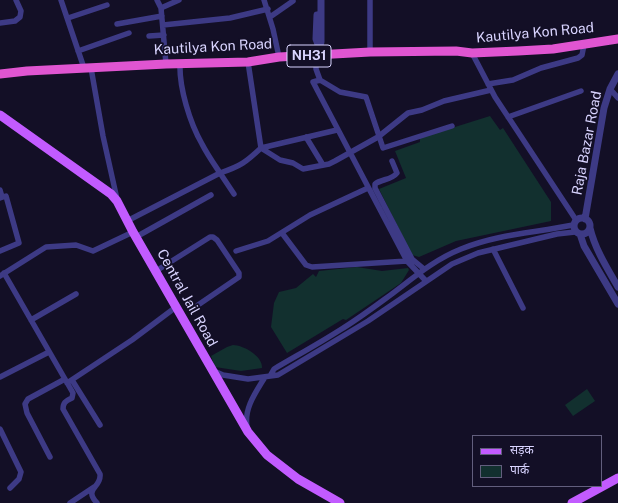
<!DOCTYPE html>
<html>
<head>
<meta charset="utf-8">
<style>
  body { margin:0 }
  #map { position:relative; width:618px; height:503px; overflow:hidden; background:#130f26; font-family:"Public Sans","Noto Sans Devanagari",sans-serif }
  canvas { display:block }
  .legend { position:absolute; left:472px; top:435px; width:130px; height:52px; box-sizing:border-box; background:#130f26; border:1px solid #625e7d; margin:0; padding:5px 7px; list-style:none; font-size:12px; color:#d9d4ff }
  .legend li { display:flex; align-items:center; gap:8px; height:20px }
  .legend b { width:20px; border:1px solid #625e7d }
</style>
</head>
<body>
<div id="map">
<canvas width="618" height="503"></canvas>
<ul class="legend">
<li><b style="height:5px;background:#c25bff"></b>सड़क</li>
<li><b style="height:11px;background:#12302f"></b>पार्क</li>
</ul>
</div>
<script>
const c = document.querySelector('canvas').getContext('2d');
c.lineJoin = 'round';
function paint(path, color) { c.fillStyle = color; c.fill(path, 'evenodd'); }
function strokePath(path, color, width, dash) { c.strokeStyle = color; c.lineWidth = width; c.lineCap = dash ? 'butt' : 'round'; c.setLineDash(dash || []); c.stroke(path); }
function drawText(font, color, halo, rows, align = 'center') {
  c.font = font + ' "Public Sans",sans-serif'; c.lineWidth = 3.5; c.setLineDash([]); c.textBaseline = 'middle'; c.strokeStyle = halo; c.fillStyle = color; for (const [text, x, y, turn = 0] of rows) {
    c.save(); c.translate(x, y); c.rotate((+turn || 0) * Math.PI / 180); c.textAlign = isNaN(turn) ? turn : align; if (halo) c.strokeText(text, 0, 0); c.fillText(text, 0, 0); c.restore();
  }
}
const green = new Path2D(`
  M490,116L500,130L503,128L551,202V221L456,241L419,257L412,255L379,189L406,178L395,151L420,142V138Z
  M357,267L382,271L408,268L409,270L401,283L346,320L343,319L287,353L271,327L274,303L279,292L296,288L313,274L316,277L319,271Z
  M233,345C243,345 263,356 262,368L241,371L215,367L211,356L227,347Z
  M587,389L595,401L573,416L565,405Z`);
const minor = new Path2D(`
  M61,0L84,68
  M157,0L161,8L179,0
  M264,0L273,29L279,57
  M370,0V52
  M161,8L166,64
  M270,17L293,1
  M68,18L107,5
  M0,23L15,21L20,17L21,11L16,0
  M117,24L162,16
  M163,25L230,18L268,9
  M149,36L164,35
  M78,51L129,33
  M472,53L495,97L576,220
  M316,56V69L320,80L313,82L407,261L426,281
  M248,62L261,148L337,130
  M180,63C179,88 190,123 202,144C207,154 214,164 220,173C241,166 246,162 261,148L280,160L293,163L303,169L329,164L335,161L378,137L408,113L422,110L444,101L491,90
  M91,68L103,136L117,199
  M320,80L340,92L366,97L383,148L452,126
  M488,84L513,80L541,68L578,58L582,55L584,45
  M610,89L618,98
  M508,117L581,91
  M306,137L323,165
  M392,161L397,173C392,180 381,179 375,184V188L412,259L424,269
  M0,190L2,197
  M0,198L6,196L19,243L0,251
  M127,221L220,173L234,194
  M282,233L306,265L312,267L407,261
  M136,237L211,195
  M493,249L523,308
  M236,251L268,241L310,215L368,188
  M156,271L210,237H213L217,240L239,273V277L198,305
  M4,273L73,393L72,398C66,401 63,402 63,409L100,474C102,488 83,488 97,503
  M0,276L46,247L76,245L93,251L133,232
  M31,320L76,294
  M214,371L223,375L248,379L278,375L368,321L452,264L478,253L557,234L575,232
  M270,376L274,369C296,356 318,344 340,330C355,321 370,310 385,299C410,281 431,261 461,249C498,234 534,233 573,225
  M0,377L49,352
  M72,380L100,425
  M67,383L132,340L176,307
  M247,426C244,408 256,392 265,377
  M0,429L21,472L19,479L10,488
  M50,457L27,413L25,404L28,399L65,379
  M70,503L94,487`);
const tertiary = new Path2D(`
  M317,15L316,39L319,47
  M316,56L321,42V0
  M574 226a8 8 0 1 1 16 0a8 8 0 1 1-16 0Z
  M585,219L604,108L610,89L618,74
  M590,228C595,249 607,268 618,287
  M580,234L584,246L618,304`);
const primary = new Path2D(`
  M0,115L111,194L117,201L133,232L248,432L267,455L298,479L340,503
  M572,503L618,478`);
const trunk = new Path2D(`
  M0,74L27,71L166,64L248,62L279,57L370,52L456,51L472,53L518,51L553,49L618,39`);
const shields = [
  [309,56,44]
];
const shieldNames = [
  ["NH31",309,56]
];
const streetNames = [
  ["Kautilya Kon Road",535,33,-5],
  ["Kautilya Kon Road",213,47,-3],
  ["Raja Bazar Road",587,143,-79],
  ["Central Jail Road",187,298,61]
];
paint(green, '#12302f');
strokePath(minor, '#3d3a85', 5.5);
strokePath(tertiary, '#3d3a85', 7);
strokePath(primary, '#c25bff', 9);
strokePath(trunk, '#e055d1', 9);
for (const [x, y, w] of shields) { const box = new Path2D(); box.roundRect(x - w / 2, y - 11, w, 22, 3); c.fillStyle = '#130f26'; c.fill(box); strokePath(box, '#d9d4ff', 1); }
drawText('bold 13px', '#d9d4ff', null, shieldNames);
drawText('14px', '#d9d4ff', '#130f26', streetNames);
</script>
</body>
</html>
